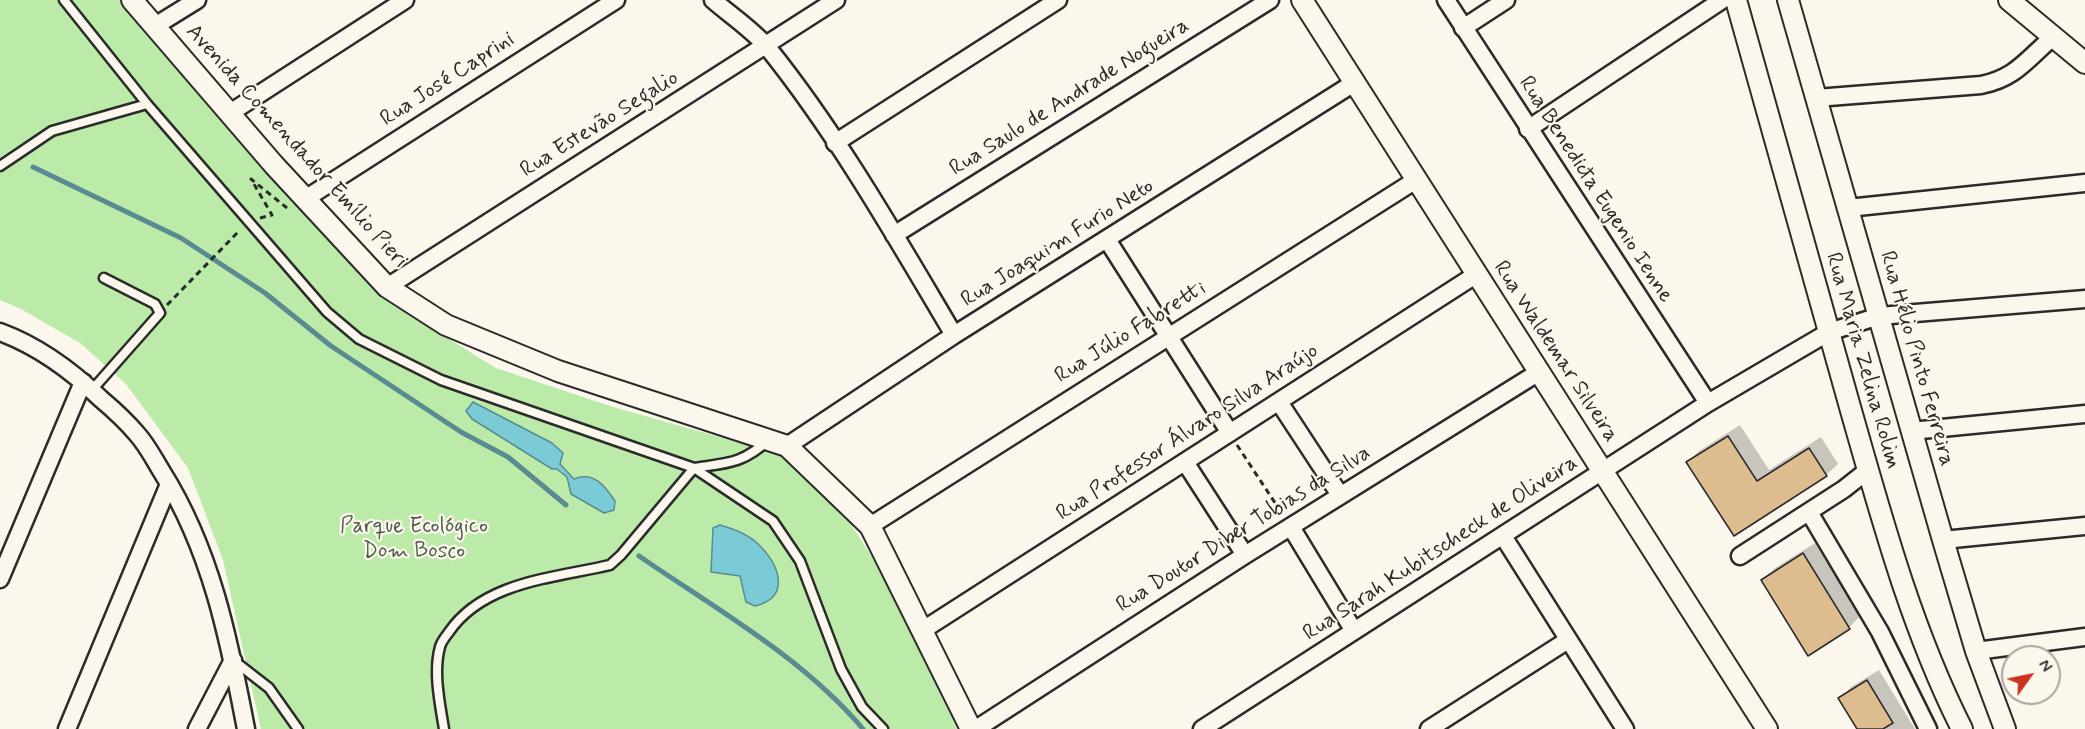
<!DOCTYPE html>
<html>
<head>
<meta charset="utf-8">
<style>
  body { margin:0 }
  #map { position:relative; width:2085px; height:729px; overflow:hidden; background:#fbf7ec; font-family:Mynerve,sans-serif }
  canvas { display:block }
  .north { position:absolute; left:2001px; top:645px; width:60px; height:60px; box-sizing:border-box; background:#fbf7ec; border:2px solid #a8a59f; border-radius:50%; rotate:57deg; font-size:16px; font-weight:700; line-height:24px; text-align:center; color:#2b2b2b }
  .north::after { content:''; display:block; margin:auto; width:21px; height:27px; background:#c8321e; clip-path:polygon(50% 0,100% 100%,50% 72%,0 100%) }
</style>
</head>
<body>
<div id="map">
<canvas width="2085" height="729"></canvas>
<div class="north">N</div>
</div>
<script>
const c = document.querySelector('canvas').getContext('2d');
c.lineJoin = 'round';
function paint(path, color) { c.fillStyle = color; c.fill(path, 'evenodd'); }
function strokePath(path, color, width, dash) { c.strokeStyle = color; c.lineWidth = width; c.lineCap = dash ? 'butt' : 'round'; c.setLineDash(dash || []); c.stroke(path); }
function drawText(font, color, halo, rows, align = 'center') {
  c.font = font + ' Mynerve,sans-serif'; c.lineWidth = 4.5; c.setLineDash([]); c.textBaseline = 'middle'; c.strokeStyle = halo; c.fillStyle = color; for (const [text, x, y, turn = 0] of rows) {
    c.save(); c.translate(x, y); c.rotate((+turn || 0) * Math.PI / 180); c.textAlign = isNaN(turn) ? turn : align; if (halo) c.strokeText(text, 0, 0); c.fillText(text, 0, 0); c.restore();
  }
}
const green = new Path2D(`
  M0,0H126L386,295L431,328L496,368L610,406L779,454L839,506L879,568L957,729H261L223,560L188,468L126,384L80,343L21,309L0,300Z`);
const water = new Path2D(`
  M473,402L552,443L563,453L560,464L574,479C594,471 605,486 615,501L614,510L604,513L571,494L567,477L557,469H552L472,419L466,411Z
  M720,525C734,529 748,534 758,544C779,564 792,597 755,606L746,602L740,576L711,572L713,528Z`);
const shadow = new Path2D(`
  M1740,425L1769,470L1821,437L1838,464L1826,475L1734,534L1688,462L1699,451Z
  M1815,543L1860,616L1849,628L1763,580L1775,568Z
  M1879,670L1915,729H1859L1840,699L1851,687Z`);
const stream = new Path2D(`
  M33,167L181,238L265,293L331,346L461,432L508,457L566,505
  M639,556C716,609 802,657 863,729`);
const building = new Path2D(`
  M1728,436L1757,481L1809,448L1827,476L1734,536L1686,462Z
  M1803,553L1850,629L1808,656L1761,580Z
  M1867,680L1893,723L1883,729H1857L1838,698Z`);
const path = new Path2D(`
  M260,218L272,215L251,179L287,208
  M167,305L240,230
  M1237,445L1283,515`);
const service = new Path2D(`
  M64,0L147,104
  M0,166L52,131L147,104L327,312L359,339L441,380L694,468L773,521L800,561L841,669L862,707L883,729
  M92,390L160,313L155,304L104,278
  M233,660L269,688L298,729
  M444,729C440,704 433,672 440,647C441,642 446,636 449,632C484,581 555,578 610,565L621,555L694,468C726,463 743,464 768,440`);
const minor = new Path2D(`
  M713,0C730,15 753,30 768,48C838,135 897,239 954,335
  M1446,0L1708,403
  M155,26L197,0
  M1463,28L1506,0
  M1816,98L1981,85C2016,78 2027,59 2053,37
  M230,113L405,0
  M1528,129L1722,0
  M835,143L1058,0
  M305,199L616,0
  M1848,208L2085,183
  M894,235L1270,0
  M1108,241L1230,433
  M387,287L836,0
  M0,332C38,346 72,371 101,399C114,410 126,421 137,434C147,445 154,459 162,472C211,550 229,639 246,729
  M1279,402L1340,495
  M1911,431L2085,414
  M787,446L954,335L1354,83
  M1185,462L1245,555
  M1809,512L1880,632L1928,729
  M870,526L1416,180
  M1291,527L1354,631
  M1503,536L1625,729
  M1943,540L2085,526
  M1740,556L1844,489L1868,470
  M0,579L83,382
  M923,630L1477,274
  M1976,651L2085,637
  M67,729L169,484
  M197,729L233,660
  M976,729L1245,555L1539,372
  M1202,729L1708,403L1829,332L1879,316L2085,299
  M1429,729L1568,640`);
const tertiary = new Path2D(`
  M132,0L274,165L387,287L446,325L558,371L787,446L870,526L971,729
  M1302,0L1767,729
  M1736,0C1774,136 1811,272 1850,407C1881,516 1911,628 1962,729
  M1788,0L1943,540L1976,651L2005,729
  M2009,0L2085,63`);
const streetNames = [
  ["Rua José Caprini",448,80,-33],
  ["Rua Saulo de Andrade Nogueira",1070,98,-32],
  ["Rua Estevão Segalio",600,125,-32],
  ["Avenida Comendador Emílio Pieri",296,147,48],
  ["Rua Benedicta Eugenio Ienne",1595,190,57],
  ["Rua Joaquim Furio Neto",1058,244,-32],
  ["Rua Júlio Fabretti",1131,333,-32],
  ["Rua Waldemar Silveira",1555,352,57],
  ["Rua Hélio Pinto Ferreira",1916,359,74],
  ["Rua Maria Zelina Rolim",1862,361,74],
  ["Rua Professor Álvaro Silva Araújo",1188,433,-33],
  ["Rua Doutor Diber Tobias da Silva",1244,530,-32],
  ["Rua Sarah Kubitscheck de Oliveira",1441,549,-33]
];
const parkNames = [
  ["Parque Ecológico",414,527],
  ["Dom Bosco",414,552]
];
paint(green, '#bceba9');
paint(water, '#7acbd5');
strokePath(water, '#5a8b91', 1.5);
paint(shadow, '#0003');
strokePath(stream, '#5a8b91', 5);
paint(building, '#ddbd90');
strokePath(building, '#2b2b2b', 1.5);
strokePath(service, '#2b2b2b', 13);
strokePath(minor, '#2b2b2b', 21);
strokePath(tertiary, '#2b2b2b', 24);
strokePath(path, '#2b2b2b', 3, [6, 4.5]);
strokePath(service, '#fbf7ec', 8);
strokePath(minor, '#fbf7ec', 16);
strokePath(tertiary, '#fbf7ec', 20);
drawText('22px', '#2b2b2b', '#fbf7ec', streetNames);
drawText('22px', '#4f5b4a', '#fbf7ec', parkNames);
</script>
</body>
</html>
